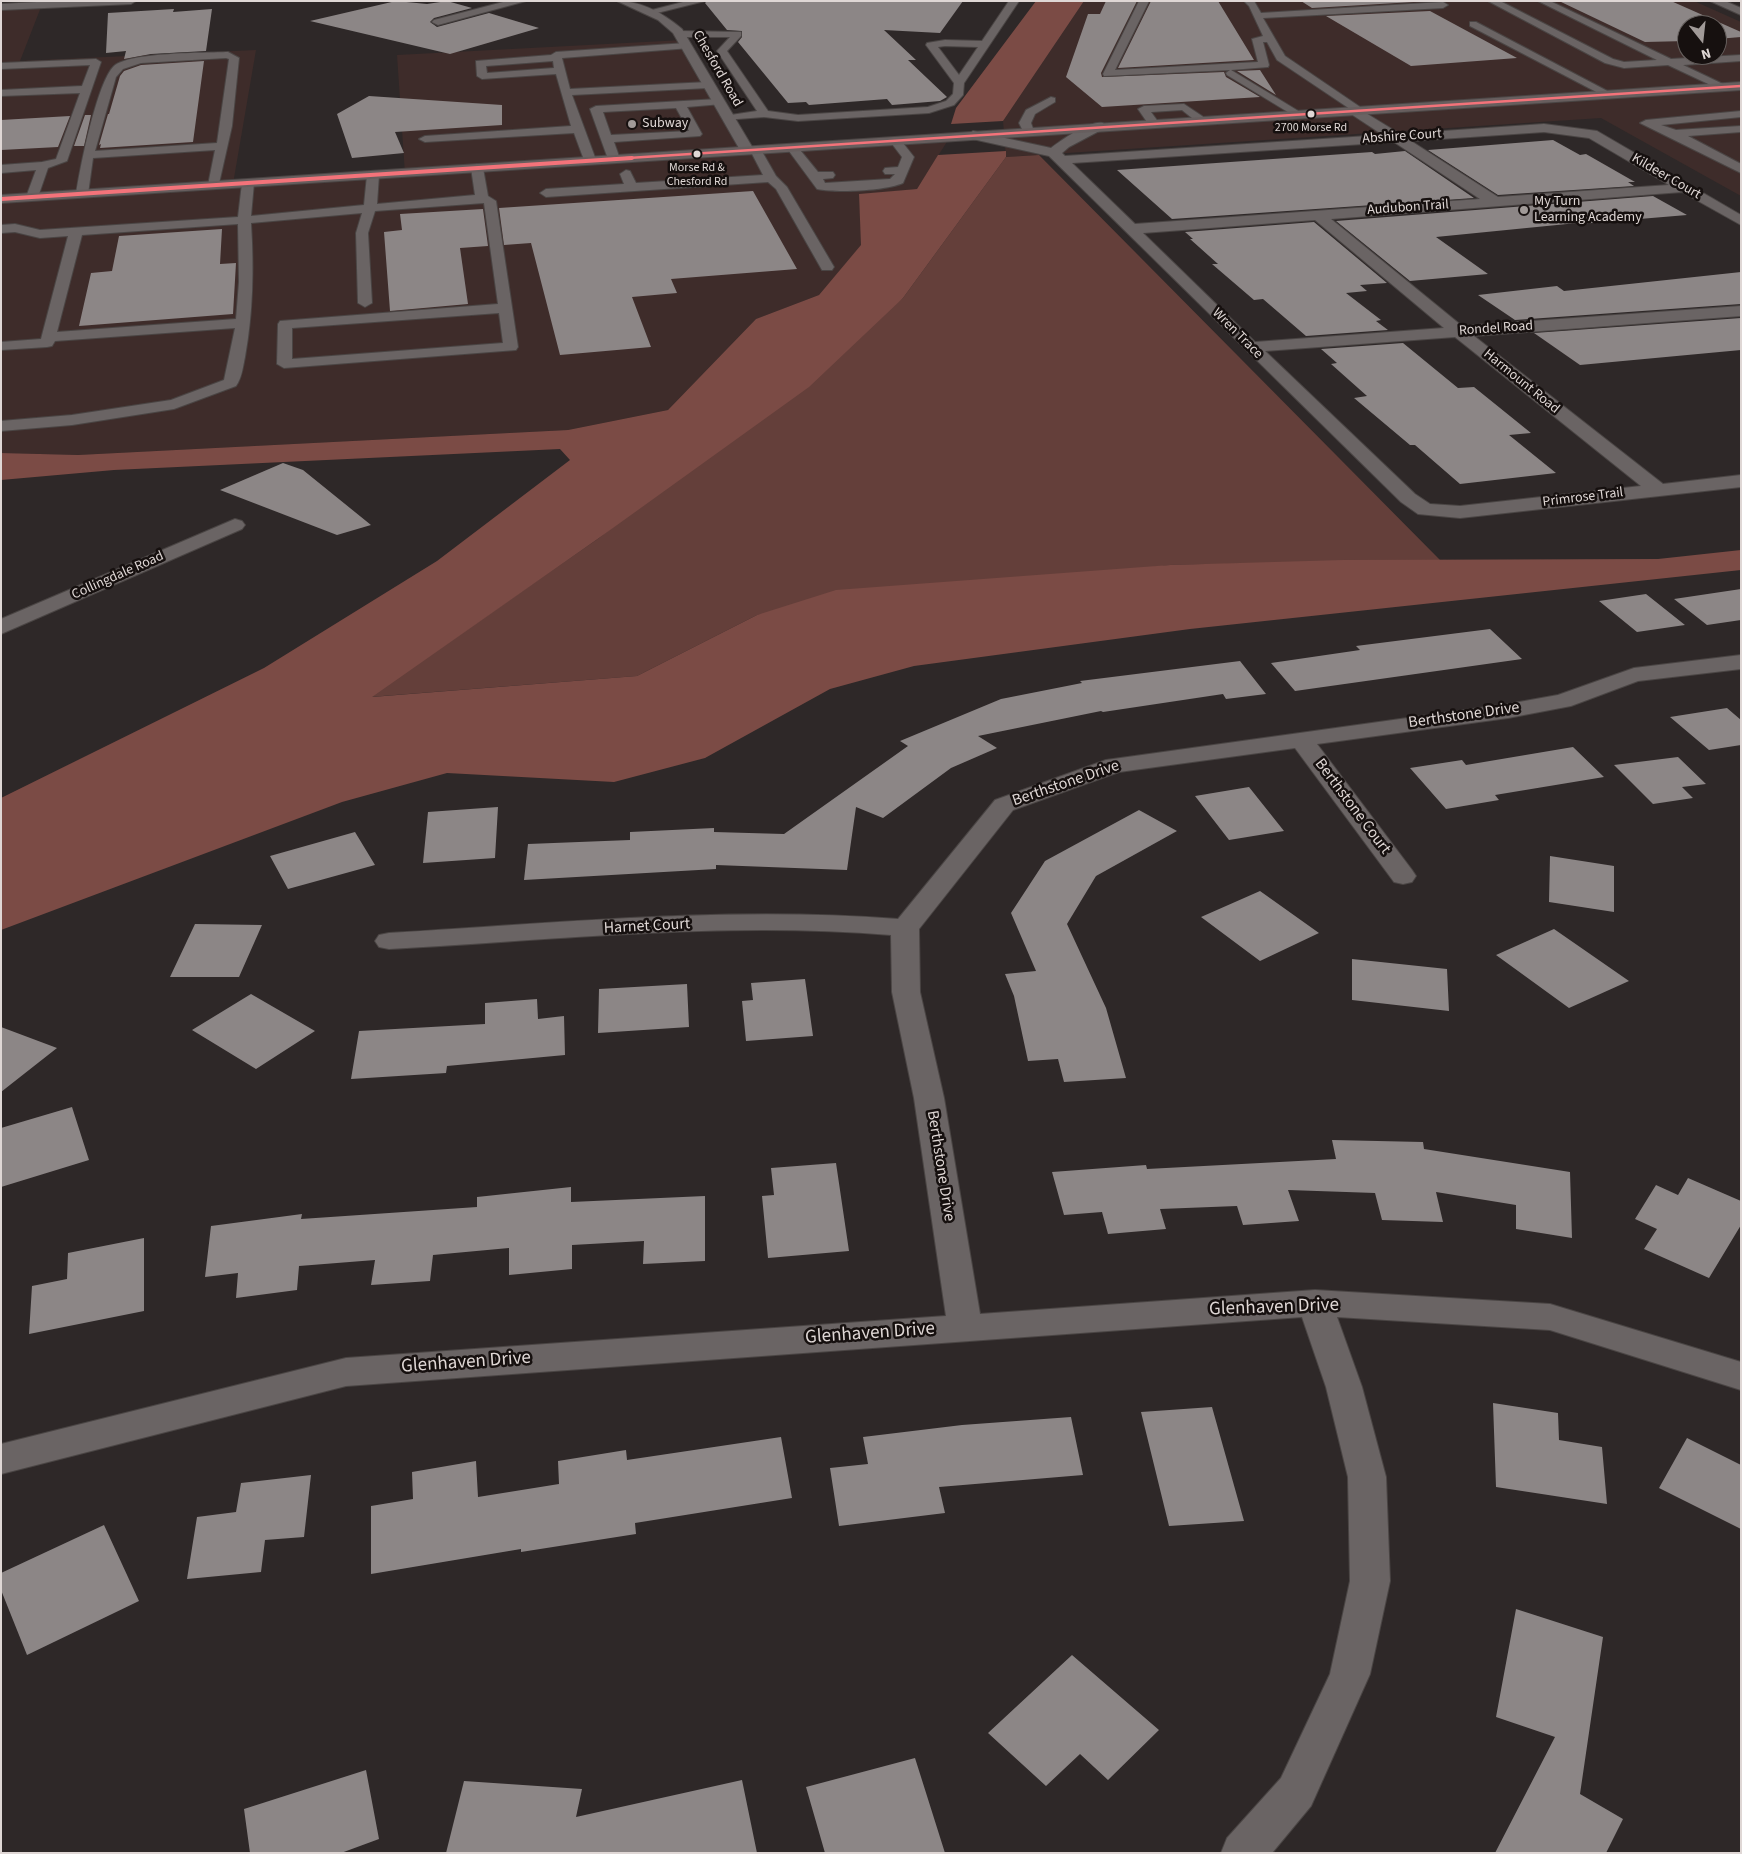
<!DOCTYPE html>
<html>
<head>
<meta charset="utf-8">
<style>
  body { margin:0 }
  #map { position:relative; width:1742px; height:1854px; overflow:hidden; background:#2e2828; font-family:"Source Sans 3",sans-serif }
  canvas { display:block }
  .frame { position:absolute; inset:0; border:2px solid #dfd7d5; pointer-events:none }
  .north { position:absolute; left:1677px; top:15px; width:50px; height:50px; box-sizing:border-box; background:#16100f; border:1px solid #66605e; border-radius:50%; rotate:164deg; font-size:14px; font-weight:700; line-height:20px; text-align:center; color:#dfd7d5 }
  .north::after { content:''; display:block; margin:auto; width:18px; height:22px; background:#a19a98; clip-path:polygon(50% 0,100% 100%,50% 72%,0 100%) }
</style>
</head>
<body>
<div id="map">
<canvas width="1742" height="1854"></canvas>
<div class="frame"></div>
<div class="north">N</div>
</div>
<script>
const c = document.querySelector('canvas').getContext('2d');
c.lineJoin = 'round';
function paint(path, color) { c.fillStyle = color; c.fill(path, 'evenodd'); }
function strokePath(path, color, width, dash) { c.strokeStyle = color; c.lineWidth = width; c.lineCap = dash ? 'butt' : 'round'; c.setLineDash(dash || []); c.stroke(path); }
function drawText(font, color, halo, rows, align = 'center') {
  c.font = font + ' "Source Sans 3",sans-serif'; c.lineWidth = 5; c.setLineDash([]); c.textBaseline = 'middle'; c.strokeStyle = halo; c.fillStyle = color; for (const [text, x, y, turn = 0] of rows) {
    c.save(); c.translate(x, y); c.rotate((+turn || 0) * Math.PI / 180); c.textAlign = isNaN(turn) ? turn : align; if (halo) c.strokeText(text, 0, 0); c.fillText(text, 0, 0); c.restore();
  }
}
const built = new Path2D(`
  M1084,1H1694L1741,22V196L1601,118L1006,157L1003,121ZM1687,25H1717V55H1687Z
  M41,7L20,61L256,50L233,184L405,174L397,55L683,40L750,150L950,137L917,189L859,195L862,245L819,295L756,319L668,410L568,430L78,455L1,453V9Z`);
const green = new Path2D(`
  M1039,155L1440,560L1170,565L757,615L637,676L370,697L599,538L903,298L1006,157Z`);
const forest = new Path2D(`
  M1036,1H1084L1003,121L951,124L956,108Z
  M1006,151V157L903,298L809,387L599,538L372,697L637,676L757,615L836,590L1170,565L1343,560L1658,559L1741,550V570L1190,629L914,666L830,689L705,758L614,782L447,773L342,802L1,930V798L264,668L437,561L570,460L560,449L114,470L1,480V453L78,455L568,430L668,410L756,319L819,295L861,245L859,194L917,189L938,155Z`);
const building = new Path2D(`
  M396,1L427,4L447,1L472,8L434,18L430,22L437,27L489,13L539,28L450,54L310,21Z
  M707,1H963L940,33L884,30L916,60H908L947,97L940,101L892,105L887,99L809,105L806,102L788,103L738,42L742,37V31L727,30L705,3Z
  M1106,1H1137L1101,73L1102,77L1224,72L1226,77L1260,97L1102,107L1066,77L1088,14H1100Z
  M1151,1H1218L1254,60L1118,68Z
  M1301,1H1412L1414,2L1312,8Z
  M1559,1H1671L1741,32V37L1717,39V25H1687V41L1645,42Z
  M174,9L173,12L212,9L206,51L151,54L124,59L126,51L106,53L108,13Z
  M1430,11L1517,58L1411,66L1326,16Z
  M204,61L193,142L100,148L101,144L99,145L108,114H109L120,76L124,71L141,65Z
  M1260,70L1276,95L1237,71Z
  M369,96L502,105V125L395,132L404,153L352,158L337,114Z
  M85,115H91L84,146H74Z
  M70,116L58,147L1,150V120Z
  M1553,140L1580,155L1586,154L1635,182H1628L1634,186L1498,195L1428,150Z
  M1405,151L1474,198L1172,219L1117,170L1372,152L1375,154Z
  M753,191L797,269L671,279L677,293L632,297L651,347L560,355L531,243L504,245L499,208Z
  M1653,196L1687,215L1580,224L1577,223L1436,237L1488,274L1410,281L1336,221Z
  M483,209L488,246L460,248L468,304L390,311L384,232L402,230L400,214Z
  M1314,222L1387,283L1360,285L1367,291L1346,293L1381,320L1376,321L1388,330L1306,336L1263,299L1254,300L1212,264H1218L1190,239H1193L1185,232Z
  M222,229L220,264L236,263L233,314L79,326L91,273L112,271L119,236Z
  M1741,272V304L1515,320L1478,295L1557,286L1564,291Z
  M1741,318V350L1580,365L1534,333Z
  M1403,343L1458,388L1474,387L1531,433L1509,435L1556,473L1460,484L1415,445H1410L1354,398L1367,396L1331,364L1337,363L1321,349Z
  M283,463L303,470L371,525L337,535L220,490Z
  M1741,589V620L1707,625L1674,599Z
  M1646,594L1685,625L1637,632L1599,601Z
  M1490,629L1522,659L1295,691L1271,663L1360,650L1356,646Z
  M1240,661L1266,694L1226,699L1223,694L1103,712L1101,711L978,736L997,748L951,768L883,818L856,807L847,870L716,865V869L524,880L528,844L630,840V832L714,828V832L784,834L908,746L900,741L1001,699L1082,683L1080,681Z
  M1727,708L1741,720V745L1709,750L1670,717Z
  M1573,747L1604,777L1495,795L1499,800L1446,809L1410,768L1462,760L1466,765Z
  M1678,757L1706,784L1682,787L1693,798L1653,804L1614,765Z
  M1249,787L1284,831L1229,840L1195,796Z
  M498,807L495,858L423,863L428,812Z
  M1139,810L1177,831L1096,876L1067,924L1106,1008L1126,1078L1064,1082L1058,1059L1028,1061L1014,996L1005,974L1036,971L1011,913L1045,861Z
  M355,832L375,865L288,889L270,856Z
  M1550,856L1614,866V912L1549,902Z
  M1260,891L1319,933L1260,961L1201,917Z
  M195,924L262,925L239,977H170Z
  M1554,929L1629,981L1569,1008L1496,955Z
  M1352,959L1447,969L1449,1011L1352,1000Z
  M805,979L813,1036L746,1041L742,1001L753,1000L751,983Z
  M687,984L689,1027L598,1033L599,989Z
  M251,994L315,1031L256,1069L192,1030Z
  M537,999L538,1019L564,1016L565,1055L447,1066L446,1073L351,1079L359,1031L485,1024V1003Z
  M1,1027L57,1048L1,1092Z
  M72,1107L89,1160L1,1187V1128Z
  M1332,1140L1423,1142L1424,1149L1570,1172L1572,1238L1516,1229V1205L1436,1192L1443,1222L1382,1220L1375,1193L1288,1190L1299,1221L1243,1225L1237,1206L1160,1209L1166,1229L1108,1234L1102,1212L1064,1215L1052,1172L1146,1165L1147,1169L1336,1159Z
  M836,1163L849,1251L768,1258L762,1196L774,1195L771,1168Z
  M1688,1178L1741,1201V1225L1709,1278L1644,1249L1657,1229L1635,1219L1656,1185L1678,1195Z
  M571,1187V1202L705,1196V1261L643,1264L644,1241L572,1245V1269L509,1275V1248L433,1255L430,1281L371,1285L375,1260L299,1266L297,1290L236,1298L238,1273L205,1277L211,1226L302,1214L301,1219L477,1207V1197Z
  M144,1238V1311L29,1334L32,1286L67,1279L68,1253Z
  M1493,1403L1558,1413L1559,1440L1602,1447L1607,1504L1496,1487Z
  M1212,1407L1244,1521L1169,1526L1141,1412Z
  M1071,1417L1083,1475L939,1487L945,1513L839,1526L830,1468L868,1464L863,1437L962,1425Z
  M781,1437L792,1498L635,1523L636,1534L521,1552V1549L371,1574V1506L413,1499L412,1472L476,1461L478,1497L559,1484L558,1461L626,1450L627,1460Z
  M1687,1438L1741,1465V1529L1659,1488Z
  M311,1475L304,1537L265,1540L261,1572L187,1579L197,1517L236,1512L241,1483Z
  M104,1525L139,1601L27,1655L1,1590V1573Z
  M1516,1609L1603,1637L1580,1794L1623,1819L1606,1853H1495L1555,1737L1496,1717Z
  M1072,1655L1159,1730L1108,1780L1080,1754L1046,1786L988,1733Z
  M915,1758L945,1853H825L806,1787Z
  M366,1770L379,1839L341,1853H250L244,1809Z
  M742,1780L757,1853H446L464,1781L582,1789L576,1817Z`);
const lane = new Path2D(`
  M687,1H705L649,15L644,12Z
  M1009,1H1019L964,83L963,95L954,105L929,113L798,121L764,117L724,120V116L757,111L717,51L730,37H680L675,34L680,31L741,32V36L727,51L768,111L798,115L928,107L946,101L953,94L954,83L926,45L927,43L945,40L982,41ZM945,46L978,47L959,75L938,47Z
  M1139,1H1149L1115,70L1258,62L1252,39L1263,36L1249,6L1244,1H1254L1261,13L1443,2L1448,5L1443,8L1263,18L1285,56L1366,111L1360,114L1356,113L1277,60L1267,42H1263L1269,65L1268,67L1231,70L1300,112L1302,114L1296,117L1227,75L1226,73L1230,70L1104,76L1103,74Z
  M1488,1H1500L1613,59L1624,62L1657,60L1538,1H1550L1671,59L1741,55V61L1683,65L1725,85L1726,87L1721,90L1668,65L1624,68L1605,63Z
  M1470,22H1476L1615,95L1610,98L1606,97L1470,26Z
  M686,43L690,44V48L562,58L570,89L708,82L713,85L708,88L572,95L596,160L594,163H586L584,160L574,133L425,142L419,139L425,136L571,126L556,74L482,79L477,76L476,61L551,55L556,52ZM553,61L554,68L487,73L486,66Z
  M228,52L239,58L232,126L218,188L214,189L208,185L215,150L93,158L88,194L86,197H78L76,194C80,168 97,82 114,66C130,52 205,53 228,52ZM226,58L229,59L217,143L95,151L116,77L123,69L141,63Z
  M96,59L101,62L67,161L48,168L38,197L36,200H28L26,197L36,170L1,173V165L42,162L56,159L80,93L1,96V90L82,86L90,65L1,69V63Z
  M1051,97L1055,98V102L1035,114L1031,123L1034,131L1032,133H1024L1019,123L1026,110Z
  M718,99L722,100V104L687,107L702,134L700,136L614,142L620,159L614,163L608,159L590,109L596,106ZM676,108L689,131L611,135L603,112Z
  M1184,104L1205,118V122H1197L1182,110L1151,112L1159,123L1153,126L1149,125L1138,109L1144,106Z
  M1741,111V117L1661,125L1676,130L1741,126V132L1688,136L1741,164V173L1640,123L1646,120Z
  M895,137L899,138L914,157L903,183C885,191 836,193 817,189L786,147L792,144L796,145L818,172H833L835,175L833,178L823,179L825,183L890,179L895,174H885L883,171L885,168L898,167L902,157L889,140Z
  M756,147L760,148L776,176L787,187L834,267L832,270H822L776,189L768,182L546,197L540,193L546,189L624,184L620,174L626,170L630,171L636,183L763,175L750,150Z
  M477,164L483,168L488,196L496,201L518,347L516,350L284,368L277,364L278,324L280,321L498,304L484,203L375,211L368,233L372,303L365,307L358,303L356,233L362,213L251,223C254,269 253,313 245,357C243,366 242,378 236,386L174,409L72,425L1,431V421L72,415L171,400L224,380L235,328L55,341L52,346L47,347L1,350V342L41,339L68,236L40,238L15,232L1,233V225L15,224L40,230L238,217L242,183L248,179L254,183L251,216L364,205L367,175L373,171L379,175L377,204L475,195L471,168ZM238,224L239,282L236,319L57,332L82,235ZM499,313L503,343L292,359V328Z`);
const street = new Path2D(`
  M55,1H136L131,4L1,10V4Z
  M507,1H526L438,25L432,22L434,20Z
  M617,1C642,1 663,13 682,29L754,150L752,153H742L740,150L673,33L658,20Z
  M1710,1H1725L1741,8V15Z
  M1356,107L1400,134L1544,124L1597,131L1741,215V225L1682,192L1331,219L1462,326L1741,306V316L1474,336L1663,484L1741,475V487L1460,518L1418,514L1401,502L1049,156L968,138L966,135L973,131L1051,148C1061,140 1090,120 1103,123L1105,126L1103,129L1069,147L1062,153L1065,156L1383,135L1351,114L1350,111ZM1544,132L1589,138L1669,185L1498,197L1411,141ZM1394,142L1480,199L1135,224L1072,163ZM1315,220L1444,328L1255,342L1143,233ZM1455,337L1641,486L1460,506L1430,504L1415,494L1265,351Z
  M235,519L242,521L245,525L242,529L1,634V619Z
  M1741,655V669L1638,681L1571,706L1508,718L1317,744L1412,870L1416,876L1412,882L1403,884L1394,882L1295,748L1119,772L1013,810L919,929L920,992L944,1098L980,1314L1315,1290L1550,1304L1741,1362V1390L1550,1330L1337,1317L1362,1387L1386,1477L1390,1581L1370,1674L1311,1806L1272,1853H1221L1227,1838L1281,1778L1330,1674L1350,1581L1348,1477L1326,1387L1302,1317L346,1386L1,1474V1444L346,1358L946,1316L914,1098L892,992L891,935C724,921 556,940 389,949L379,947L375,941L379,935L389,933C558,923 728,906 898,919L995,800L1106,760L1508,704L1558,695L1634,668Z`);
const primary = new Path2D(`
  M1741,82V90L1,203V195Z`);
const bus1Far1 = new Path2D(`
  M613,159L1741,86`);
const bus1 = new Path2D(`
  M1,199L632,158`);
const markers = [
  [1311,114,4.5,"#dfd7d5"],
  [632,124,5,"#a19a98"],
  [697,154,4.5,"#dfd7d5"],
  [1524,210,5,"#a19a98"]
];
const farBusnames = [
  ["2700 Morse Rd",1311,128],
  ["Morse Rd &",697,168],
  ["Chesford Rd",697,182]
];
const farStreetnames = [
  ["Chesford Road",717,69,60],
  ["Abshire Court",1402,137,-4],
  ["Kildeer Court",1666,177,30],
  ["Audubon Trail",1408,208,-4],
  ["Rondel Road",1496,329,-4],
  ["Wren Trace",1237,334,45],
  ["Harmount Road",1521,382,39],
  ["Primrose Trail",1583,498,-7],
  ["Collingdale Road",118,576,-24]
];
const farPoinames = [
  ["Subway",642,124],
  ["My Turn",1534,202],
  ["Learning Academy",1534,218]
];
const streetNames = [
  ["Berthstone Drive",1464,716,-8],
  ["Berthstone Drive",1066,784,-19],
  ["Berthstone Court",1352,807,53],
  ["Harnet Court",647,927,-3],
  ["Berthstone Drive",940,1166,81]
];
const nearStreetnames = [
  ["Glenhaven Drive",1274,1308,-2],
  ["Glenhaven Drive",870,1334,-4],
  ["Glenhaven Drive",466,1363,-4]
];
paint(built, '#3e2c2a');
paint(green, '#643f3a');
paint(forest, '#7b4b45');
paint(building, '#8c8686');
strokePath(lane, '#4a4544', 2);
strokePath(street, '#4a4544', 2);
strokePath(primary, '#4a4544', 2);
paint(lane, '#6a6464');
paint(street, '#6a6464');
paint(primary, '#675e5e');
strokePath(bus1Far1, '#f3737a', 2.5);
strokePath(bus1, '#f3737a', 4);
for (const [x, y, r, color] of markers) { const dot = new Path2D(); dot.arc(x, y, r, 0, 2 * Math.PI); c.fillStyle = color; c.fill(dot); strokePath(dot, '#16100f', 2); }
drawText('12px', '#dfd7d5', '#16100f', farBusnames);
drawText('14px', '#dfd7d5', '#16100f', farStreetnames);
drawText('14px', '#dfd7d5', '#16100f', farPoinames, 'left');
drawText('16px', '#dfd7d5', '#16100f', streetNames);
drawText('19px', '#dfd7d5', '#16100f', nearStreetnames);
</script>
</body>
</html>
